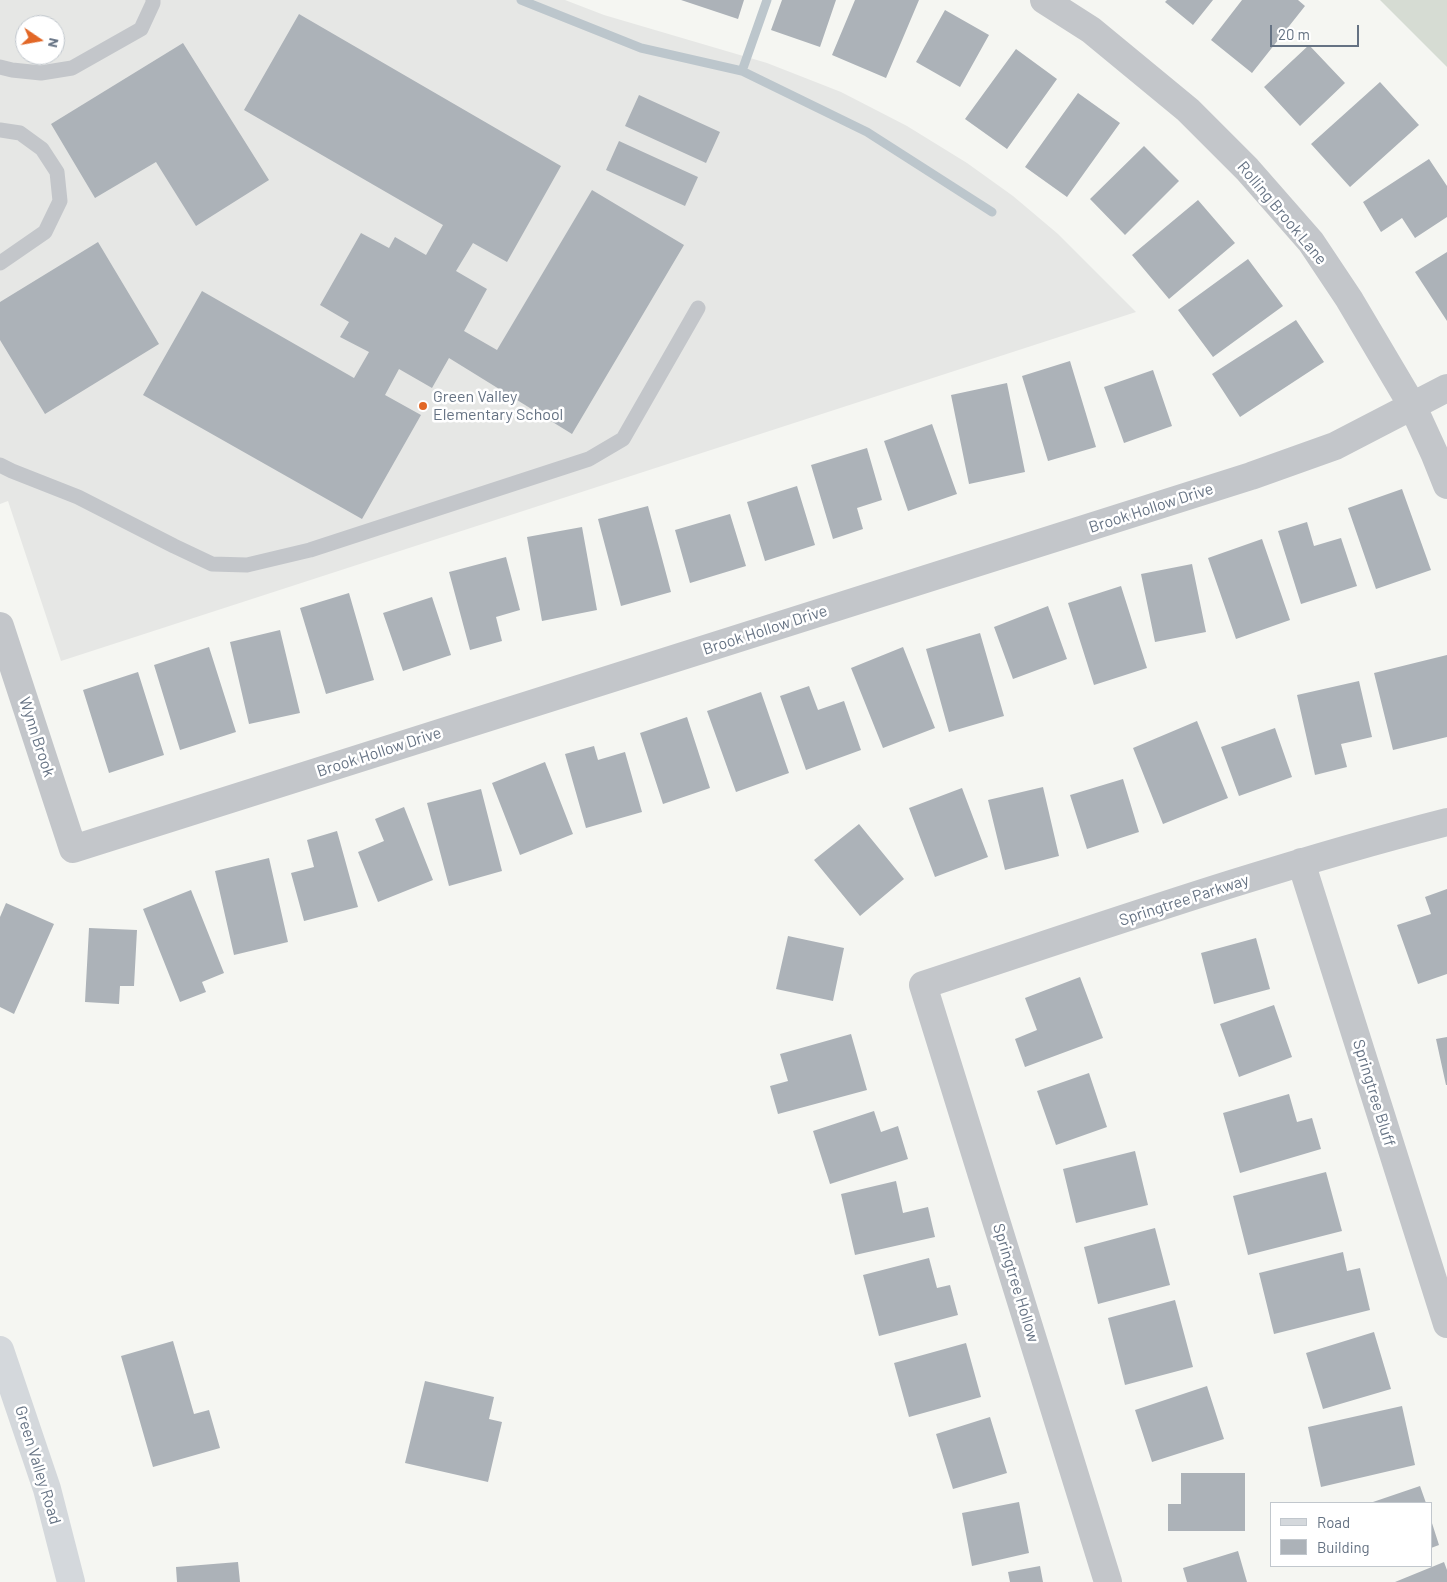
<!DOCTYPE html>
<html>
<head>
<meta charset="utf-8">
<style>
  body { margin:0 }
  #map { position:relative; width:1447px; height:1582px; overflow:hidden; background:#f5f6f2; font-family:Barlow,sans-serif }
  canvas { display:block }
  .legend { position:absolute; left:1270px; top:1502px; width:162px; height:65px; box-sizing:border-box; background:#fff; border:1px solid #c1c7cd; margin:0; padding:6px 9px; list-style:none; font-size:15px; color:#657283 }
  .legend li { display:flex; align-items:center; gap:10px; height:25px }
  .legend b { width:25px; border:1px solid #c1c7cd }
  .north { position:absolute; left:15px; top:15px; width:50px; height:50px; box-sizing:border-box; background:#fff; border:1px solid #c1c7cd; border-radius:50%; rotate:102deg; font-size:14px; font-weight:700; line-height:20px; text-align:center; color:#657283 }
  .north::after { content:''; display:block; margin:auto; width:18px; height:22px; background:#e26726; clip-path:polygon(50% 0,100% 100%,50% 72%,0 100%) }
  .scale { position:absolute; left:1270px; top:25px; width:89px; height:22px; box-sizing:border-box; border:2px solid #657283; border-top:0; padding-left:6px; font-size:15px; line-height:18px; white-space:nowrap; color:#657283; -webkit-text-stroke:4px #fff; paint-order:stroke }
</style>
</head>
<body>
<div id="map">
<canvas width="1447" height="1582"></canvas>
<ul class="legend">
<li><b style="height:6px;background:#d4d8dc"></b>Road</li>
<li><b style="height:14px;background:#acb2b8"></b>Building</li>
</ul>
<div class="north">N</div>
<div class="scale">20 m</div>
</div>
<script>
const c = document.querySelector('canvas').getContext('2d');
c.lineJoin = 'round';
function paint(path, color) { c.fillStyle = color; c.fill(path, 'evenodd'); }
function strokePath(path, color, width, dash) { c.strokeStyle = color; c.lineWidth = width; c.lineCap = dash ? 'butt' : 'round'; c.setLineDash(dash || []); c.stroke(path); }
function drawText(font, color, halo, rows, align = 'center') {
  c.font = font + ' Barlow,sans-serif'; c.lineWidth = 5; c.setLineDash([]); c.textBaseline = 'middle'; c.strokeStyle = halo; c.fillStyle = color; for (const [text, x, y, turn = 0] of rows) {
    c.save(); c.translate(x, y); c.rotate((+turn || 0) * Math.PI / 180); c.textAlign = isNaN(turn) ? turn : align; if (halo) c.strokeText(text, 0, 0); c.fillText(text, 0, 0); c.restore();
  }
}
const built = new Path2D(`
  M0,0H565L604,15L767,63L841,92L907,126L967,163L1013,196L1058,234L1136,312L61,661L8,501L0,504ZM25,25H55V55H25Z`);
const green = new Path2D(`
  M1380,0H1447V67Z`);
const stream = new Path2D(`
  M521,0L641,48L742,71L867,132L992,212
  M742,71L767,0`);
const building = new Path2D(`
  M681,0H744L738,19Z
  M782,0H836L820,47L771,30Z
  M855,0H919L886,78L832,55Z
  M1167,0H1213L1193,25L1165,2Z
  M1242,0H1298L1305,6L1252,73L1211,40Z
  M945,10L989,35L960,87L916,62Z
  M299,14L561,166L507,262L473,243L456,271L487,289L464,331L497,350L592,190L684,245L572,434L449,358L432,388L399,369L385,395L421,415L362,519L143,395L202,291L354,378L369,352L340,337L349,322L320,305L361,233L389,248L395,237L426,255L443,225L244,110Z
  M183,43L269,180L196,226L156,162L95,198L51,124Z
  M1309,45L1345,83L1300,126L1264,87Z
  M1016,49L1057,79L1007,149L965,119Z
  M1380,82L1419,125L1350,187L1311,144Z
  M1078,93L1120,123L1067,197L1025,167Z
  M639,95L720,132L706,163L625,126Z
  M619,141L698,177L685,206L606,170Z
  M1144,146L1179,181L1125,235L1090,199Z
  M1429,159L1447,186V217L1415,238L1402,218L1381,232L1363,202Z
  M1198,200L1235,243L1169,299L1132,255Z
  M98,242L159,344L45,414L0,340V302Z
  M1447,252V321L1415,272Z
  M1248,259L1283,306L1213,357L1178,310Z
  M1296,320L1324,362L1240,417L1212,374Z
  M1070,361L1096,447L1048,461L1022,376Z
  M1153,370L1172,426L1124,443L1104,387Z
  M1007,383L1025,472L969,484L951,395Z
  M932,424L957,494L908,511L884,441Z
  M867,448L882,500L857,508L863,529L833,539L811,465Z
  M797,486L815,545L765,561L747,502Z
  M1402,489L1431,570L1376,589L1348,508Z
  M648,506L671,592L621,606L598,519Z
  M730,514L746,566L690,583L675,530Z
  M1307,522L1314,546L1341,538L1357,586L1301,604L1278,531Z
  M582,527L597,610L542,621L527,537Z
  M1262,539L1290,620L1236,639L1208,558Z
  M506,557L520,610L496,617L502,641L470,650L449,572Z
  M1192,564L1206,632L1155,642L1141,574Z
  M1121,586L1147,668L1094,685L1068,603Z
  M349,593L374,680L326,694L300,608Z
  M432,597L451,655L403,671L383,613Z
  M1048,606L1067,659L1013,679L994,627Z
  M280,630L300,713L249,724L230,642Z
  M980,633L1004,716L949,732L926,649Z
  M209,647L236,732L180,750L154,665Z
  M903,647L935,728L883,748L851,668Z
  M1447,655V737L1393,750L1374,673Z
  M138,672L164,755L109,773L83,690Z
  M1359,681L1372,737L1341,744L1347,767L1315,775L1297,695Z
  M809,686L818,710L844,701L861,750L806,770L780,696Z
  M761,692L789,773L736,792L707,711Z
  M687,717L710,788L663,804L640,733Z
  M1197,721L1228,798L1163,824L1133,748Z
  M1275,728L1292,777L1239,796L1221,747Z
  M594,746L598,760L625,752L642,812L586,828L565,754Z
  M545,762L573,834L520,855L492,783Z
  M1123,779L1139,832L1087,849L1070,795Z
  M1043,787L1059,856L1005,870L988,800Z
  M962,788L988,857L935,877L909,808Z
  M481,789L502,871L449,886L427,803Z
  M404,807L433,880L378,902L358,852L384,841L375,819Z
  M859,824L904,879L860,916L814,860Z
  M337,831L358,907L304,921L291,873L314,867L307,840Z
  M269,858L288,942L234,955L215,871Z
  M1447,889V974L1418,984L1397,925L1431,914L1425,897Z
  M191,890L224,973L202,982L206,992L180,1002L143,909Z
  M6,903L54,924L14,1014L0,1007V917Z
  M89,928L137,930L134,986H120L119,1004L85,1002Z
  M788,936L844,948L833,1001L776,989Z
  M1256,938L1270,989L1214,1004L1201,953Z
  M1080,977L1103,1038L1025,1067L1015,1039L1037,1030L1025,998Z
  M1274,1005L1292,1057L1239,1077L1220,1024Z
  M851,1034L867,1090L778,1114L770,1086L788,1081L780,1054Z
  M1447,1037V1085H1446L1436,1039Z
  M1089,1073L1107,1127L1056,1145L1037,1091Z
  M1289,1094L1297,1122L1312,1118L1321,1149L1240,1173L1223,1113Z
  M874,1111L881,1132L898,1126L908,1159L830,1184L813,1131Z
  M1135,1151L1148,1205L1076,1223L1063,1169Z
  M1326,1172L1342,1231L1248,1255L1233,1196Z
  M896,1181L903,1213L928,1207L935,1237L855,1255L841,1194Z
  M1155,1228L1170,1285L1098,1304L1084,1247Z
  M1343,1252L1347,1271L1360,1268L1370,1310L1274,1334L1259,1273Z
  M929,1258L937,1288L950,1285L958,1315L879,1336L863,1275Z
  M1175,1300L1193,1367L1125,1385L1108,1318Z
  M1374,1332L1391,1389L1323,1409L1306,1353Z
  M173,1341L194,1414L209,1410L220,1448L153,1467L121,1356Z
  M966,1343L981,1397L909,1417L894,1363Z
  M425,1381L494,1397L489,1419L502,1422L488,1482L405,1463Z
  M1207,1386L1224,1439L1152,1462L1135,1410Z
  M1402,1406L1415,1465L1321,1487L1308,1427Z
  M990,1417L1007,1473L953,1489L936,1434Z
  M1181,1473H1245V1531H1168V1504H1181Z
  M1420,1486L1426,1503H1370Z
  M1019,1502L1029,1553L972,1566L962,1513Z
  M1431,1520L1439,1545L1431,1548Z
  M1238,1551L1247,1582H1187L1183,1568Z
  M238,1562L240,1582H177L176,1567Z
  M1444,1562L1447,1570V1582H1395Z
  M1040,1566L1043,1582H1010L1008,1572Z`);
const lane = new Path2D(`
  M0,67L12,70L41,73L72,68L141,29L153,3V0
  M0,130L20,133L42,149L57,172L60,201L45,232L0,263
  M0,465L12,471L78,497L174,546L212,564L247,565L310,550L589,459L623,439L698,308`);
const street = new Path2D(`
  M1044,0L1091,30L1188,110L1247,169L1311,242L1349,299L1413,407L1435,455L1447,485
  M0,626L73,849L1251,476L1335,446L1447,388
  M1301,862L1447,1324
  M1108,1582L923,985C1097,928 1270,867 1447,822`);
const secondary = new Path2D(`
  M0,1350L47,1489L71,1582`);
const markers = [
  [423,406,5,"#e26726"]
];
const streetNames = [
  ["Rolling Brook Lane",1282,213,50],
  ["Brook Hollow Drive",1151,508,-18],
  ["Brook Hollow Drive",765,630,-18],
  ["Wynn Brook",37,737,72],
  ["Brook Hollow Drive",379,752,-18],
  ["Springtree Parkway",1184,900,-18],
  ["Springtree Bluff",1374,1093,73],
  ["Springtree Hollow",1016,1283,73],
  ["Green Valley Road",38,1465,73]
];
const poiNames = [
  ["Green Valley",433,397],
  ["Elementary School",433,415]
];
paint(built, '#e6e7e5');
paint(green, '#d6dcd3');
strokePath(stream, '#bcc6cc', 9);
paint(building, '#acb2b8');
strokePath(lane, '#c3c6ca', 15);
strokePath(street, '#c3c6ca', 28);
strokePath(secondary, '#d4d8dc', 28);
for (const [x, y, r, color] of markers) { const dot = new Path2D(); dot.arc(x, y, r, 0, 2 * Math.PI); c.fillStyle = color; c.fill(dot); strokePath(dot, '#fff', 2); }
drawText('16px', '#657283', '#fff', streetNames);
drawText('16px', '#657283', '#fff', poiNames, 'left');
</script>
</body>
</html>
